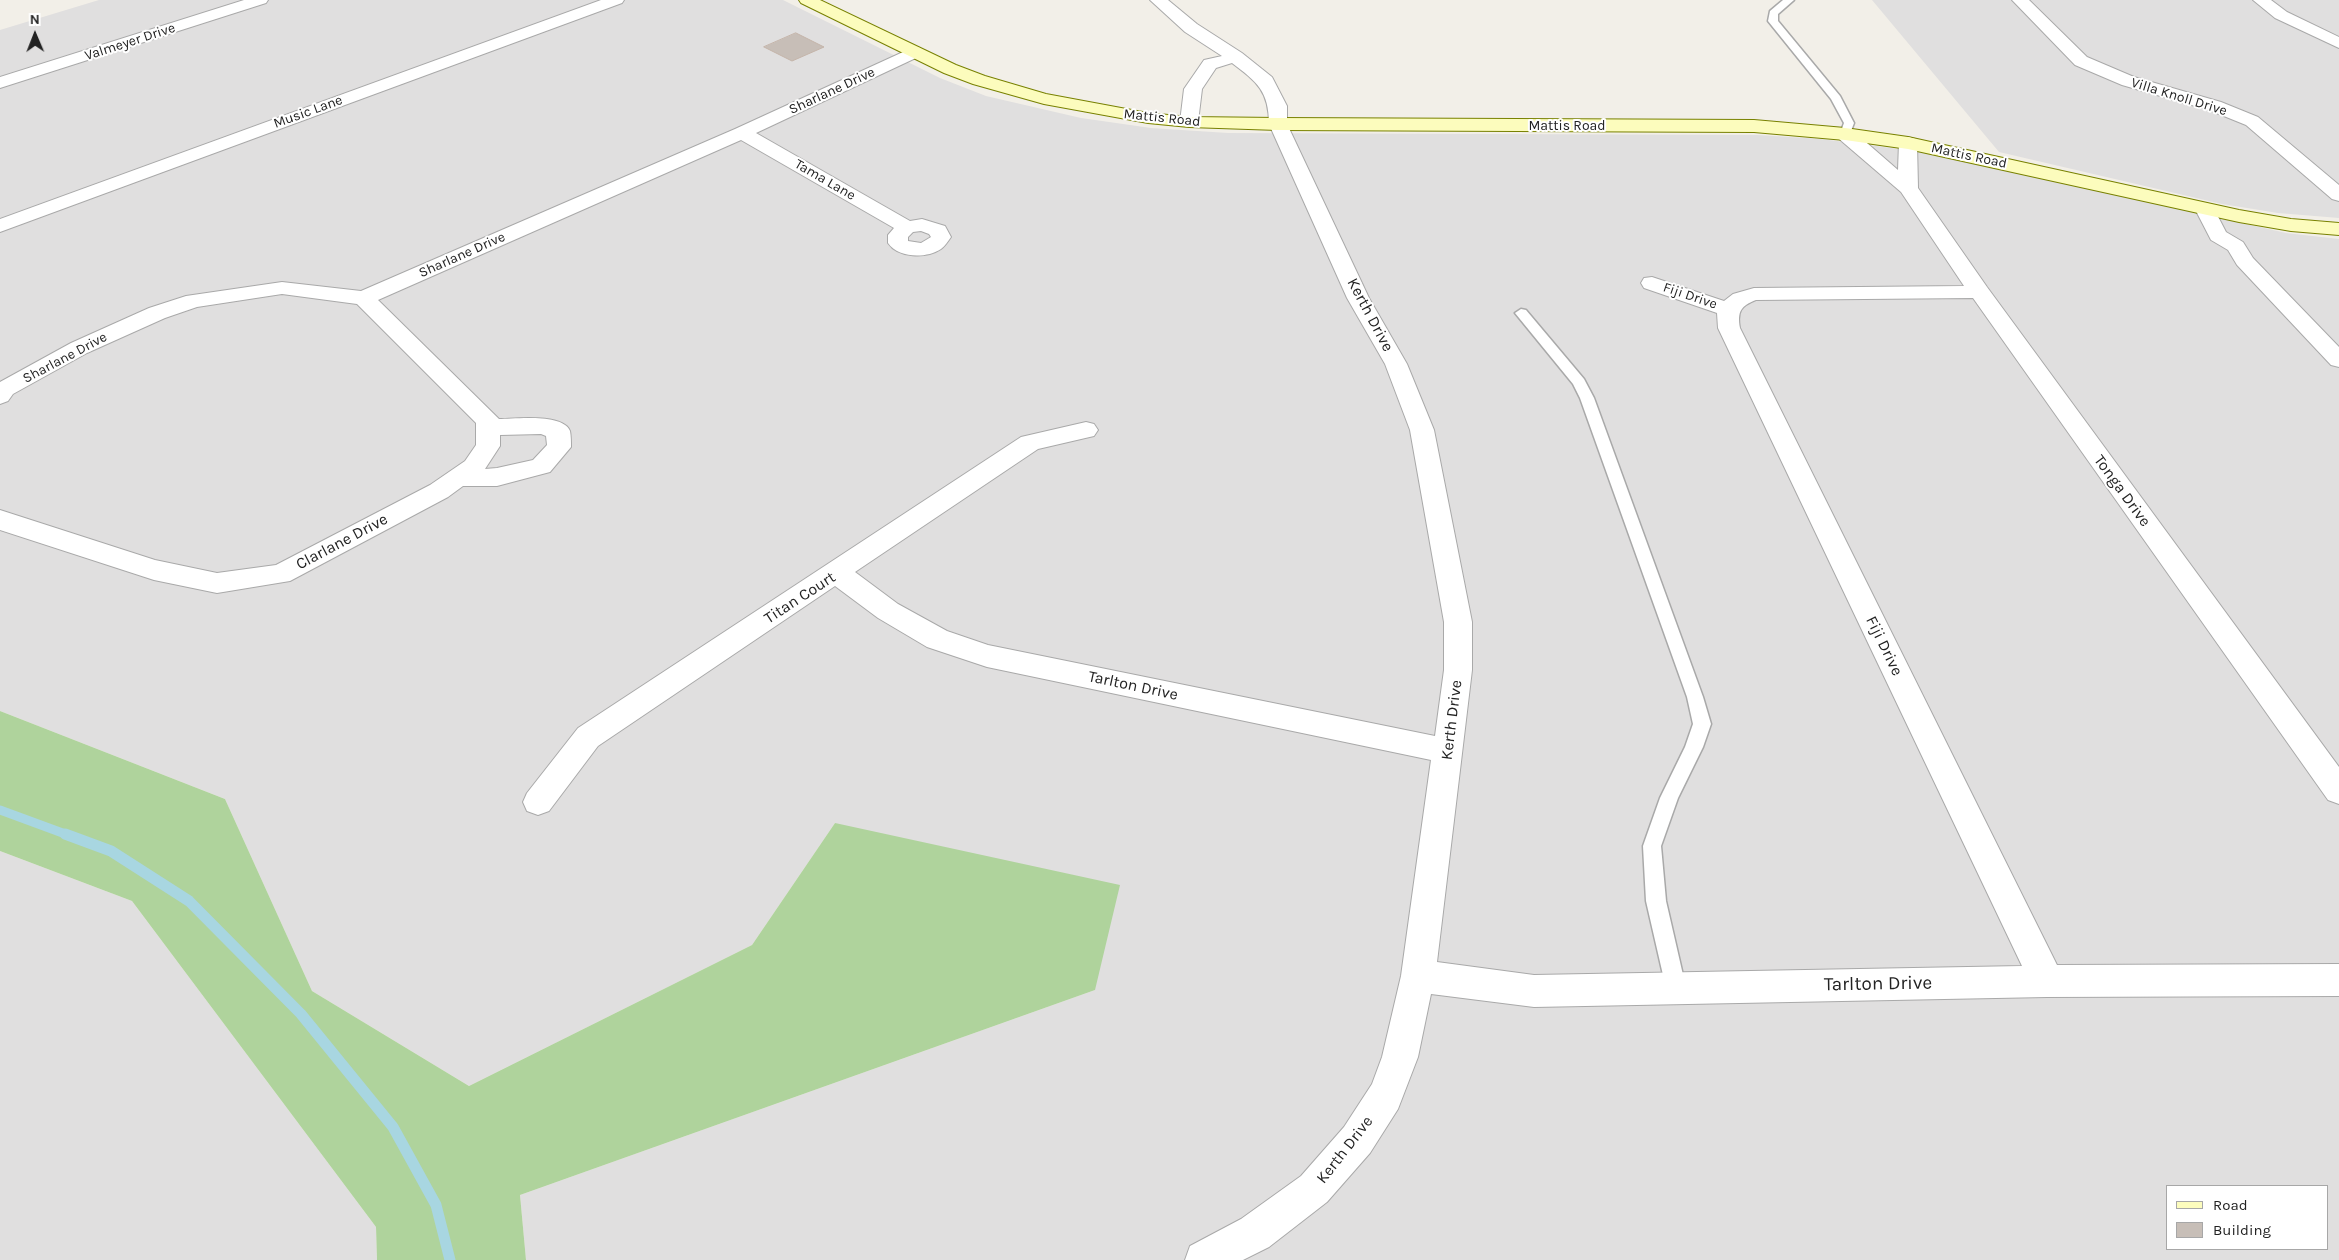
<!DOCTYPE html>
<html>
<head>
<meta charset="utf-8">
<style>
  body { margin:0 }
  #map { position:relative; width:2339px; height:1260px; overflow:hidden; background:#f2efe8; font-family:Karla,sans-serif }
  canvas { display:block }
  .legend { position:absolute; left:2166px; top:1185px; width:162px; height:65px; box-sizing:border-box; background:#fff; border:1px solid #a7a7a7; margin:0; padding:6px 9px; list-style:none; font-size:15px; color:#222 }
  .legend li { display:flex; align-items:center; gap:10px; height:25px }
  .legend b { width:25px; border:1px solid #a7a7a7 }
  .north { position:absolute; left:10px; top:10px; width:50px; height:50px; -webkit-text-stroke:4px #fff; paint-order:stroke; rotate:359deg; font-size:14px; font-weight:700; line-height:20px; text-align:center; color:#222 }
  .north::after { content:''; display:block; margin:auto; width:18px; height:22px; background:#222; clip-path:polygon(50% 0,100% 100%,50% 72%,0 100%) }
</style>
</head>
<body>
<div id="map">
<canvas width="2339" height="1260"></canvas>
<ul class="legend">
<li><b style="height:6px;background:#fcfcbd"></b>Road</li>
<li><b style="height:14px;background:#c7beb7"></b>Building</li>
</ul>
<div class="north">N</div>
</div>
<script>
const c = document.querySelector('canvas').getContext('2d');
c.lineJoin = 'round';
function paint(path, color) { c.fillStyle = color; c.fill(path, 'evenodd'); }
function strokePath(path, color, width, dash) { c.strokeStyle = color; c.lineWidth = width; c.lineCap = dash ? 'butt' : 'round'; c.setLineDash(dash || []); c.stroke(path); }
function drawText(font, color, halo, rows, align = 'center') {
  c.font = font + ' Karla,sans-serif'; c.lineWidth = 4; c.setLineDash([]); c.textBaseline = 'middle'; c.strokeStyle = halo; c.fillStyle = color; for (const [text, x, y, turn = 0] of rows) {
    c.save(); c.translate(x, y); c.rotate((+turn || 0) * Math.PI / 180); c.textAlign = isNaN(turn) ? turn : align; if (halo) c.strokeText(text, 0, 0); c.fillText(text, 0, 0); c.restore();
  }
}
const residential = new Path2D(`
  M99,0H783L940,78L986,96L1081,118L1151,128L1228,133L1758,135L1821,139L1938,154L2286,233L2339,239V1260H526L520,1195L1095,990L835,823L752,945L469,1086L312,991L225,799L0,711V30ZM2168,1186H2328V1249H2168Z
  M1872,0H2339V218L2278,213L2222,204L1999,152Z
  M0,851L132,901L376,1227L377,1260H0Z`);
const forest = new Path2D(`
  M0,711L225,799L312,991L469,1086L752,945L835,823L1120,885L1095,990L520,1195L526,1260H377L376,1227L132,901L0,851Z`);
const streamFar1 = new Path2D(`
  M0,810L68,835`);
const stream = new Path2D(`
  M65,834L111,851L189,901L301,1014L393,1127L436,1205L450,1260`);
const building = new Path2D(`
  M796,33L824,47L792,61L764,47Z`);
const lane = new Path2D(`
  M1783,0H1794L1778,14V21L1840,96L1854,123L1849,136L1845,137L1840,134L1844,123L1831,99L1768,21L1770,11Z
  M1521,309L1526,310L1584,379L1594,398L1703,697L1711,724L1703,747L1678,798L1661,846L1666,901L1686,988L1683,995L1676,998L1669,995L1666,988L1646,901L1643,846L1660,798L1685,747L1693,724L1687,697L1580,398L1573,384L1515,313Z`);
const street = new Path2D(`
  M244,0H268L266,3L0,88V77Z
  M601,0H624L622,3L0,232V219Z
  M1150,0H1168L1197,24L1242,53L1272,77L1287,106V124L1369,298L1407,364L1434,430L1472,622V670L1437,962L1534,975L2022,966L1718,328L1717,313L1644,288L1641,283L1644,278L1652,277L1724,301L1733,294L1754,288L1964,286L1901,192L1838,138L1836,134L1838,130H1852L1898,170L1899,143L1901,139L1908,137L1915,139L1917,143L1918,188L1987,287L2339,767V804L2328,800L1973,298L1756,300C1741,306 1737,311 1740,328L2057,965L2339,964V996L2047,997L1534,1007L1431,994L1418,1057L1398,1109L1370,1153L1327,1202L1269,1247L1243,1260H1185L1190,1246L1241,1219L1301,1176L1344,1127L1372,1084L1382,1057L1401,976L1431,760L987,667L927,647L878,618L835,586L598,746L549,811L538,815L527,811L523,802L527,793L578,728L1021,437L1086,422L1094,424L1098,430L1094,436L1038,449L855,572L898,604L947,631L988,645L1435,736L1444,670V622L1410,430L1385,364L1347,298L1269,124C1269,91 1257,82 1232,63L1216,68L1202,89L1198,122L1195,126H1183L1180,122L1184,89L1204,60L1222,56L1185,32Z
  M2012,0H2029L2087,57L2134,77L2221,102L2258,117L2339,185V201L2332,199L2246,125L2209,110L2122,85L2075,65Z
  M2253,0H2271L2287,12L2339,37V48L2275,18Z
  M914,47L920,48L923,52L920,56L756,133L910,221L922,219L945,226L951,237C948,241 945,246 941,249C926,259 898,258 888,243V235L894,228L741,140L378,300L499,419C514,419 563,413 570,431C571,436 571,442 571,447L550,472L497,486H463L448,497L290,581L217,593L154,580L0,530V510L155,560L217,573L276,565L430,485L465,461L476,445V423L357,304L282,294L197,307L165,318L87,353L13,394L8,401L0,404V382L71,343L149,308L186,296L282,282L361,291L735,129ZM921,231L929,234L931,237L921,243L908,241V237L913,232ZM541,434L546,436L547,445L533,460L497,468L485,469L500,446V435Z
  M2205,203L2212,205L2226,232L2243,242L2253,258L2339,347V367L2331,365L2237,265L2228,250L2211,240L2195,209L2198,205Z`);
const secondary = new Path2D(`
  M799,0H820L956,65L985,76L1046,94L1148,113L1189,117L1278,118L1754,120L1845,128L1908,137L2239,210L2291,219L2339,223V235L2291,231L2239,222L1908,149L1845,140L1754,132L1278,130L1189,127L1148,123L1044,104L973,84L944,73L801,3Z`);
const farStreetnames = [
  ["Valmeyer Drive",130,42,-18],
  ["Sharlane Drive",832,91,-25],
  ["Villa Knoll Drive",2179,97,17],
  ["Music Lane",308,112,-20],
  ["Mattis Road",1162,118,6],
  ["Mattis Road",1567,126],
  ["Mattis Road",1969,156,12],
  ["Tama Lane",825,180,30],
  ["Sharlane Drive",462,255,-24],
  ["Fiji Drive",1690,296,19],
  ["Sharlane Drive",65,358,-28]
];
const streetNames = [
  ["Kerth Drive",1370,315,62],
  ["Tonga Drive",2122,491,54],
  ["Clarlane Drive",342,542,-28],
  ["Titan Court",800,598,-33],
  ["Fiji Drive",1884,646,64],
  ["Tarlton Drive",1133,686,12],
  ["Kerth Drive",1452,720,-83],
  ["Kerth Drive",1345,1150,-52]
];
const nearStreetnames = [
  ["Tarlton Drive",1878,984,-1]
];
paint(residential, '#e0dfdf');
paint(forest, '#afd39c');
strokePath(streamFar1, '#a8d6e1', 9);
strokePath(stream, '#a8d6e1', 11);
paint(building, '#c7beb7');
strokePath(building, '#c5b5aa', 1);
strokePath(lane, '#a9a9a9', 3);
strokePath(street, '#a9a9a9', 2);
strokePath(secondary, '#788101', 2);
paint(lane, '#fff');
paint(street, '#fff');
paint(secondary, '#fcfcbd');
drawText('14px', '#222', '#fff', farStreetnames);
drawText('16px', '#222', '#fff', streetNames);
drawText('19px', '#222', '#fff', nearStreetnames);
</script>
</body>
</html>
